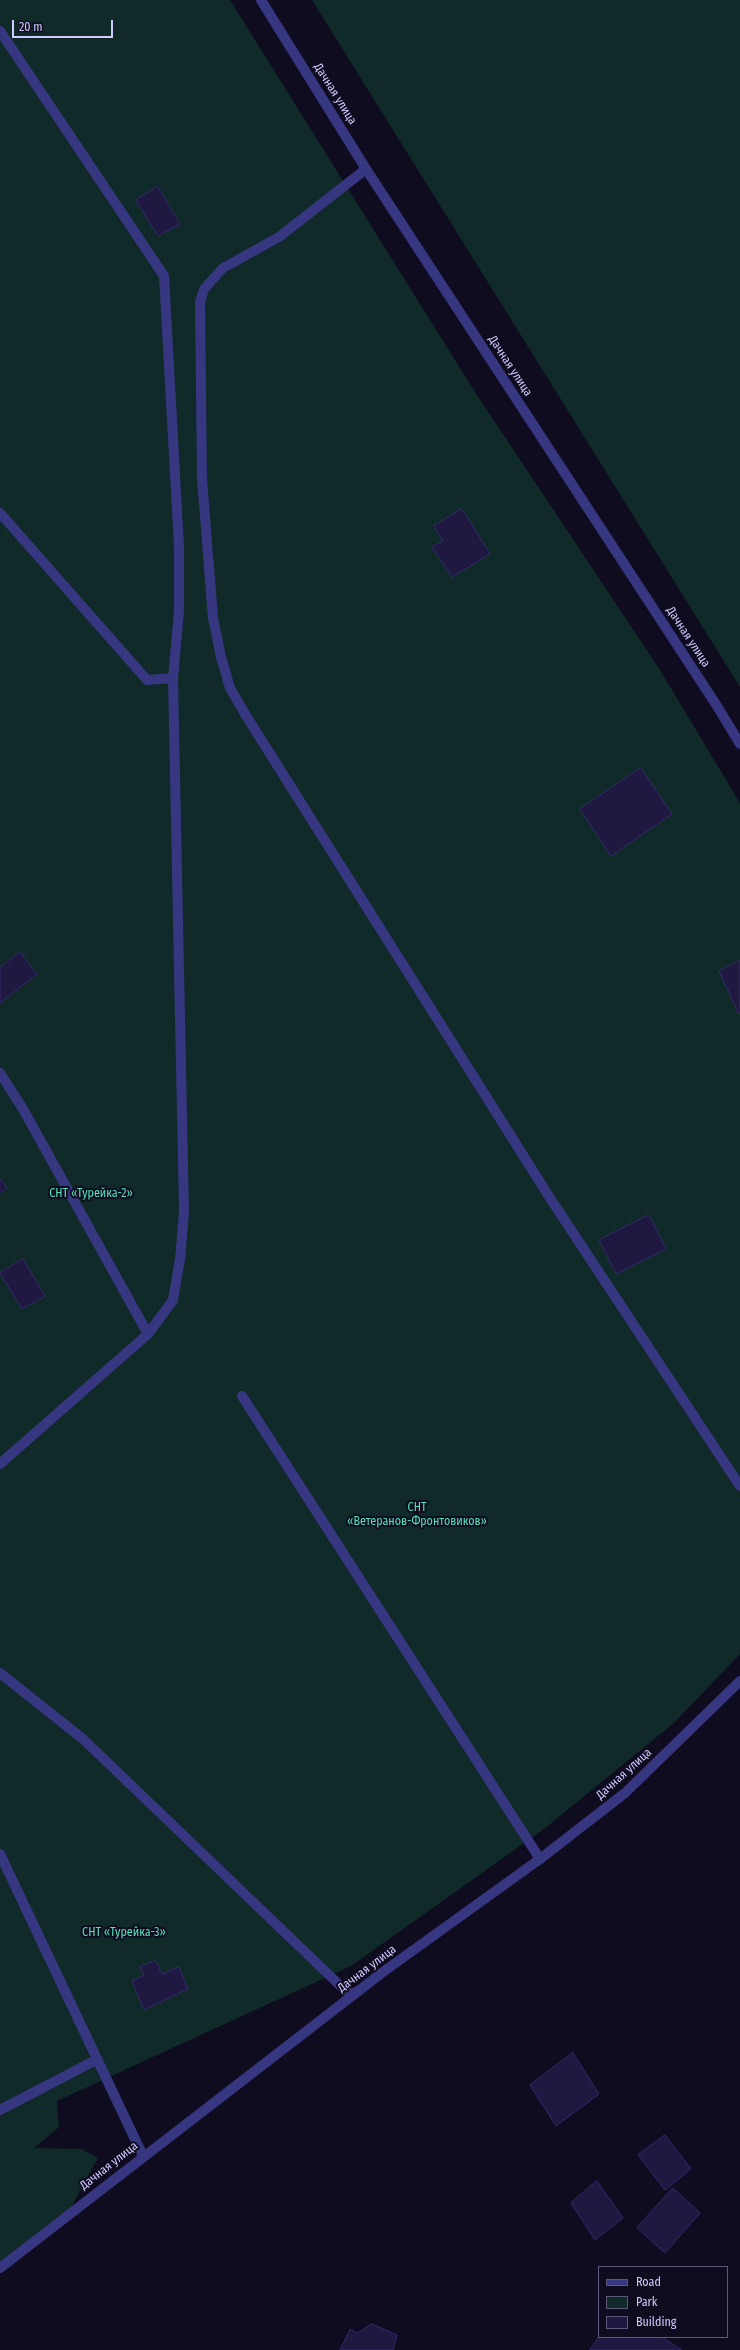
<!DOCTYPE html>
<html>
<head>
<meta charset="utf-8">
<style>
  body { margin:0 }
  #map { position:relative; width:740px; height:2350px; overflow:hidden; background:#0f0c20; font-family:"Fira Sans Condensed",sans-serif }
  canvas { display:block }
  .legend { position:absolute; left:598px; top:2266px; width:130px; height:72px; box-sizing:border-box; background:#0f0c20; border:1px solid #5c5879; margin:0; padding:5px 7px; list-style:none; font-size:12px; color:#d0cbff }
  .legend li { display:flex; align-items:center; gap:8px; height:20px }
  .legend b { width:20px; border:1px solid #5c5879 }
  .scale { position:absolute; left:12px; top:20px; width:101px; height:18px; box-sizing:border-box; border:2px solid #d0cbff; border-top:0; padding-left:5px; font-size:12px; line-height:14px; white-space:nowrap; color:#d0cbff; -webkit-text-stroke:3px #0f0c20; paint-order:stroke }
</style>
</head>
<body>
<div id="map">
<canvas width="740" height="2350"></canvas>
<ul class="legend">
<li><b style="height:5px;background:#373680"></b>Road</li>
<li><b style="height:11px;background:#0f2a28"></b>Park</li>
<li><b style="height:11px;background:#1f1841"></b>Building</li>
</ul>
<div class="scale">20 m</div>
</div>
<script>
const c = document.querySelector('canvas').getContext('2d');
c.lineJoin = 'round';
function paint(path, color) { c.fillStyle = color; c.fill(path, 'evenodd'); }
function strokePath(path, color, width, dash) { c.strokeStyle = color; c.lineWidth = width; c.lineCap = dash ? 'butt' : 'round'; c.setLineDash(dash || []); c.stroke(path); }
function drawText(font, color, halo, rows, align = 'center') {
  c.font = font + ' "Fira Sans Condensed",sans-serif'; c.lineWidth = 4; c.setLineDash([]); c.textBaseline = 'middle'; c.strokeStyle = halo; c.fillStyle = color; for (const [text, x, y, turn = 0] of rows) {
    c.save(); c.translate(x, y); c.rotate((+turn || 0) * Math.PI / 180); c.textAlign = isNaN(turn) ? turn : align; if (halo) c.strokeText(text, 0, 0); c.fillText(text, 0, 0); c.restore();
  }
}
const green = new Path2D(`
  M0,0H230L475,392L660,670L740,803V1654L674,1723L544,1829L351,1966L57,2101L59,2127L34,2148L82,2149L98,2158L67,2215L0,2272Z
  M312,0H740V687Z`);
const building = new Path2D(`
  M158,187L180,224L158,236L136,200Z
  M462,509L490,554L452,577L432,547L443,541L434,526Z
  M641,768L672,814L611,856L580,809Z
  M20,952L37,974L0,1003V968Z
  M740,961V1013L739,1014L719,971Z
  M0,1179L7,1188L0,1193Z
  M649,1215L666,1249L616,1274L599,1240Z
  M23,1259L45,1296L22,1309L0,1273Z
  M156,1961L162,1974L179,1967L188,1989L144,2010L132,1981L144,1975L140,1967Z
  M573,2053L599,2094L556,2126L530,2085Z
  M665,2135L691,2169L665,2190L638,2155Z
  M597,2181L623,2218L595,2240L571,2203Z
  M673,2188L700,2213L665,2253L637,2228Z
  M372,2324L397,2335L393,2350H340L350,2329L357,2333Z
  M599,2337H662L682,2350H590Z`);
const service = new Path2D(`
  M0,31L164,276L179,547V611L173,678L184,1212L180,1259L173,1300L148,1334L0,1464
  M366,169L279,237L223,268L204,289L200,302L202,479L213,618L221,657L230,688L245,714L550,1198L740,1486
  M0,513L147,680L173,678
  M0,1073L23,1109L148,1334
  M242,1396L540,1859
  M0,1673L83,1739L350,1995L358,1991
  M0,2110L96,2060`);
const minor = new Path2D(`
  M0,1854L143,2156`);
const tertiary = new Path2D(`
  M261,0L366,169L717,706L740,744
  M0,2268L383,1972L540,1859L625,1793L740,1681`);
const streetNames = [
  ["Дачная улица",335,94,58],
  ["Дачная улица",510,366,57],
  ["Дачная улица",688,637,57],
  ["Дачная улица",624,1774,-42],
  ["Дачная улица",367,1969,-37],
  ["Дачная улица",109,2166,-38]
];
const parkNames = [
  ["СНТ «Турейка-2»",91,1194],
  ["СНТ",417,1508],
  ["«Ветеранов-Фронтовиков»",417,1522],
  ["СНТ «Турейка-3»",124,1933]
];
paint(green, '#0f2a28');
paint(building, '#1f1841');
strokePath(building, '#35296e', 1);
strokePath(service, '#373680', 10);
strokePath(minor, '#373680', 10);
strokePath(tertiary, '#373680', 10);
drawText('12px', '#d0cbff', '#0f0c20', streetNames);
drawText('12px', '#55e1ba', '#0f0c20', parkNames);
</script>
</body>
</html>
